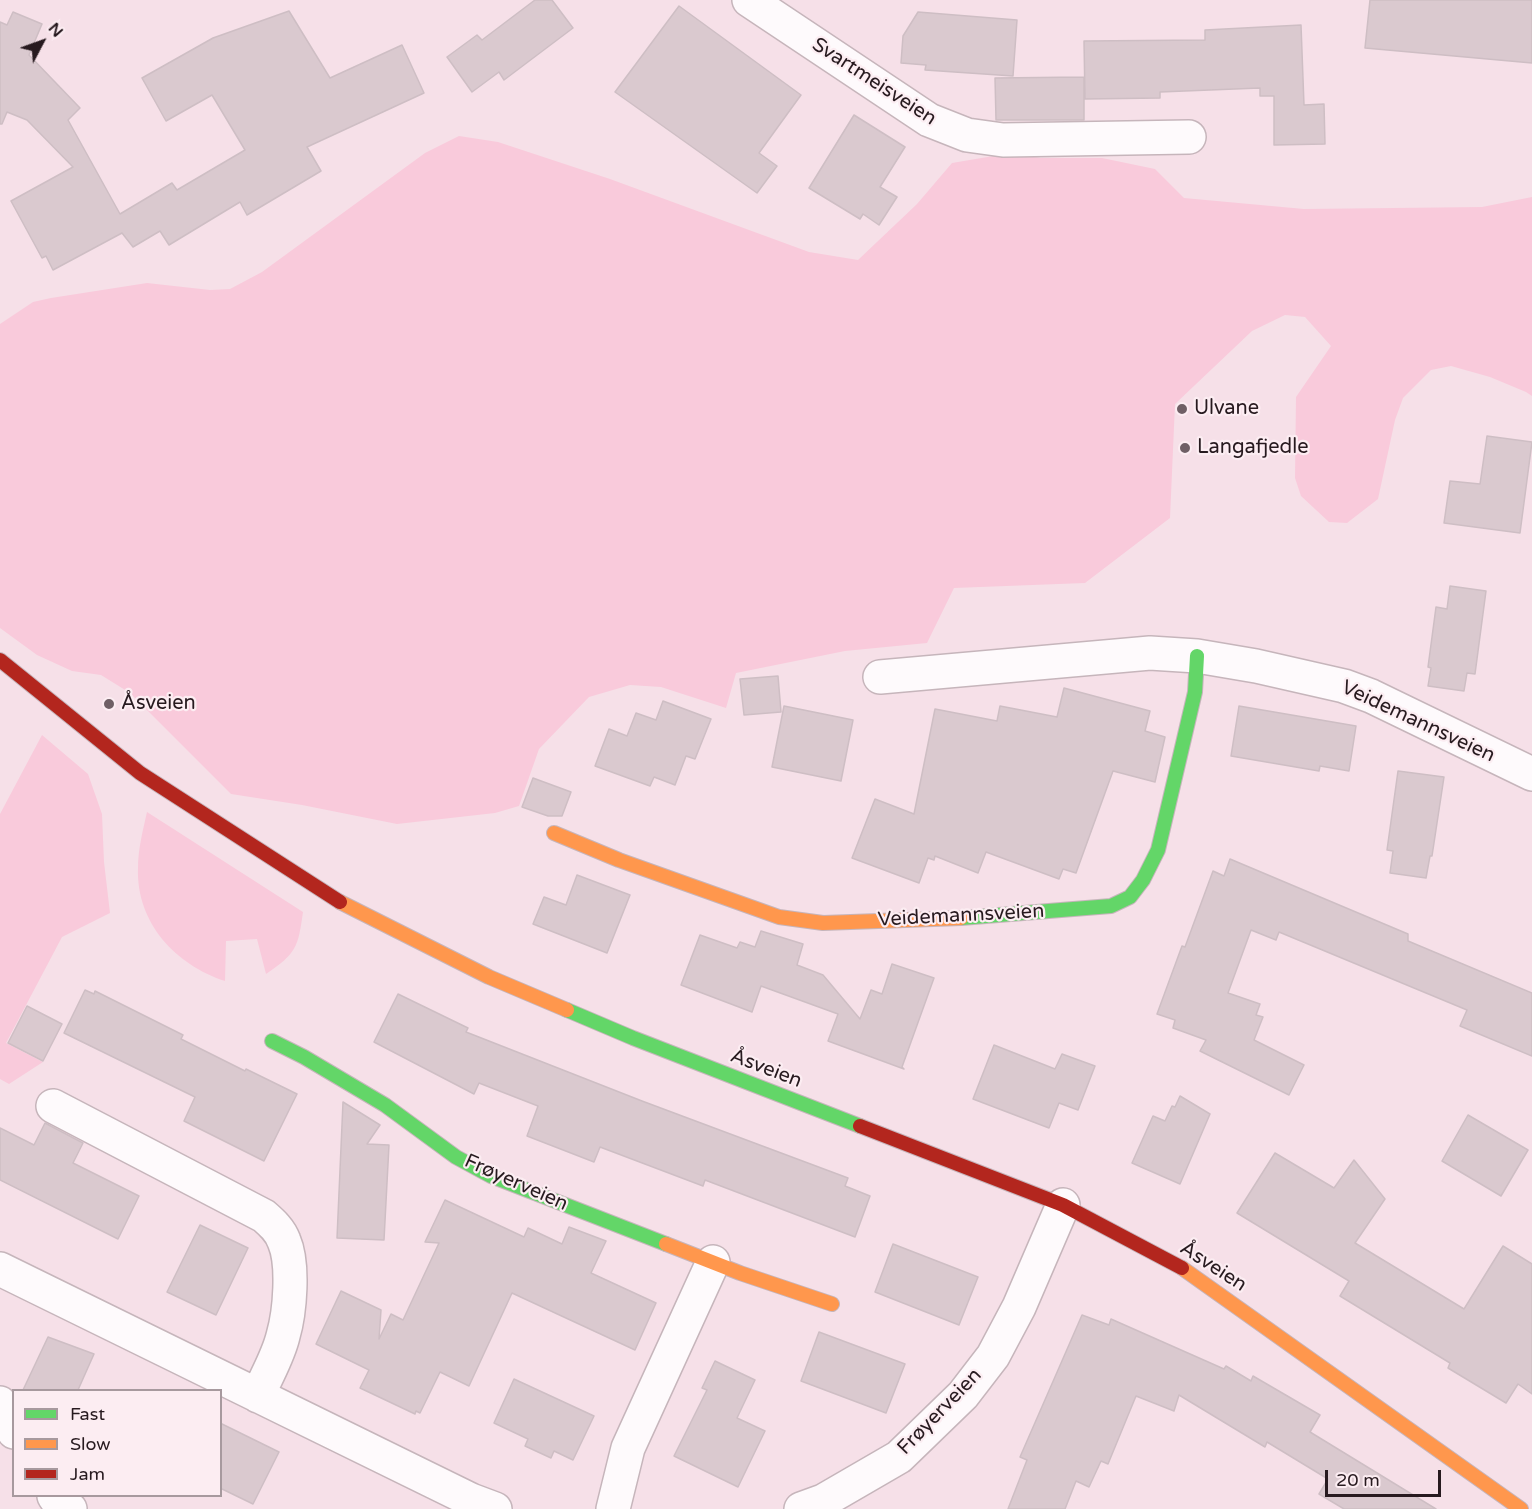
<!DOCTYPE html>
<html>
<head>
<meta charset="utf-8">
<style>
  body { margin:0 }
  #map { position:relative; width:1532px; height:1509px; overflow:hidden; background:#f6e0e8; font-family:"Varela Round",sans-serif }
  canvas { display:block }
  .legend { position:absolute; left:12px; top:1389px; width:210px; height:108px; box-sizing:border-box; background:#fcedf2; border:2px solid #a7999e; margin:0; padding:8px 10px; list-style:none; font-size:18px; color:#271a1f }
  .legend li { display:flex; align-items:center; gap:12px; height:30px }
  .legend b { width:30px; border:2px solid #a7999e }
  .north { position:absolute; left:12px; top:12px; width:60px; height:60px; -webkit-text-stroke:4px #fcedf2; paint-order:stroke; rotate:49deg; font-size:16px; font-weight:700; line-height:24px; text-align:center; color:#271a1f }
  .north::after { content:''; display:block; margin:auto; width:21px; height:27px; background:#271a1f; clip-path:polygon(50% 0,100% 100%,50% 72%,0 100%) }
  .scale { position:absolute; left:1325px; top:1470px; width:116px; height:27px; box-sizing:border-box; border:3px solid #271a1f; border-top:0; padding-left:8px; font-size:18px; line-height:21px; white-space:nowrap; color:#271a1f; -webkit-text-stroke:4px #fcedf2; paint-order:stroke }
</style>
</head>
<body>
<div id="map">
<canvas width="1532" height="1509"></canvas>
<ul class="legend">
<li><b style="height:8px;background:#63d668"></b>Fast</li>
<li><b style="height:8px;background:#ff974d"></b>Slow</li>
<li><b style="height:8px;background:#b3261e"></b>Jam</li>
</ul>
<div class="north">N</div>
<div class="scale">20 m</div>
</div>
<script>
const c = document.querySelector('canvas').getContext('2d');
c.lineJoin = 'round';
function paint(path, color) { c.fillStyle = color; c.fill(path, 'evenodd'); }
function strokePath(path, color, width, dash) { c.strokeStyle = color; c.lineWidth = width; c.lineCap = dash ? 'butt' : 'round'; c.setLineDash(dash || []); c.stroke(path); }
function drawText(font, color, halo, rows, align = 'center') {
  c.font = font + ' "Varela Round",sans-serif'; c.lineWidth = 4.5; c.setLineDash([]); c.textBaseline = 'middle'; c.strokeStyle = halo; c.fillStyle = color; for (const [text, x, y, turn = 0] of rows) {
    c.save(); c.translate(x, y); c.rotate((+turn || 0) * Math.PI / 180); c.textAlign = isNaN(turn) ? turn : align; if (halo) c.strokeText(text, 0, 0); c.fillText(text, 0, 0); c.restore();
  }
}
const green = new Path2D(`
  M459,136L498,142L610,179L809,252L858,260L917,204L952,163L1011,153L1041,158H1102L1155,169L1184,198L1304,209L1482,207L1532,197V396L1526,392L1490,377L1451,366L1431,370L1403,398L1395,420L1378,499L1347,523L1329,522L1301,496L1295,478L1296,397L1331,346L1305,317L1285,315L1252,331L1175,404L1170,518L1085,583L954,588L927,643L845,651L736,673L726,708L661,687L630,685L589,697L539,749L519,806L495,813L397,824L302,805L231,794L130,693L101,675L72,671L37,655L0,628V324L33,302L51,298L147,283L210,290L230,289L262,272L425,153Z
  M42,735L88,774L102,814L104,862L110,913L62,937L6,1043L43,1062L9,1084L0,1079V814Z
  M147,812L303,912C298,947 297,953 266,974L257,939L226,941L225,981C176,965 136,923 138,868C138,849 143,830 147,812Z`);
const building = new Path2D(`
  M535,0H552L573,28L504,80L499,72L472,92L447,57L477,35L482,40Z
  M1370,0H1532V63L1365,48Z
  M679,6L801,95L759,153L777,166L757,193L615,92Z
  M289,11L330,78L402,45L424,93L307,147L321,171L247,215L240,202L169,245L160,231L133,247L122,233L53,270L46,256L42,258L11,201L73,167L27,120L7,112L2,124H0V22L7,25L13,12L42,24L29,55L80,108L68,120L120,214L172,183L177,190L245,150L212,95L166,121L142,78L213,38Z
  M918,12L1017,20L1013,76L925,70L926,65L901,63L903,36Z
  M1301,25L1304,105L1324,104L1325,144L1274,145V96H1260V88L1160,92V98L1085,99L1084,41L1205,40V30Z
  M1084,77V120H996L995,78Z
  M854,115L905,147L880,187L897,197L879,225L863,214L860,219L809,188Z
  M1487,436L1532,442L1520,533L1444,523L1450,481L1480,484Z
  M1450,586L1486,591L1475,674L1467,673L1464,691L1428,686L1431,668L1428,667L1436,607L1447,609Z
  M778,676L781,712L744,715L740,679Z
  M1064,688L1150,711L1145,731L1165,737L1155,782L1113,771L1076,873L1063,869L1059,879L986,852L978,873L935,856L934,860L928,858L919,883L852,858L875,799L914,814L935,709L997,721L1000,706L1057,717Z
  M663,701L711,719L695,759L686,756L675,785L654,777L650,786L595,766L609,729L627,736L636,713L656,720Z
  M784,706L853,720L841,781L772,767Z
  M1239,706L1356,726L1349,771L1320,766L1319,771L1231,756Z
  M1398,771L1444,777L1432,856H1430L1426,878L1390,873L1393,851L1387,850Z
  M533,778L571,792L562,816H548L522,807Z
  M1230,859L1408,934V941L1532,993V1056L1460,1026L1467,1010L1279,932L1276,940L1251,930L1228,993L1260,1004L1256,1015L1263,1017L1254,1040L1304,1065L1289,1095L1200,1051L1206,1040L1173,1028L1175,1020L1157,1014L1182,946L1185,947L1213,871L1224,876Z
  M577,875L630,895L607,953L533,924L544,897L566,905Z
  M761,931L803,944L797,965L823,975L860,1019L871,990L882,994L892,964L934,978L902,1067L904,1069L828,1041L838,1014L761,986L752,1012L681,985L700,935L737,948L740,942L755,947Z
  M85,990L94,994L95,991L183,1035L181,1039L245,1071L246,1069L297,1094L264,1161L184,1121L195,1097L64,1033Z
  M398,994L468,1028L466,1032L642,1101L848,1178L845,1186L870,1196L855,1237L705,1180L703,1186L600,1147L594,1162L527,1136L538,1106L479,1083L474,1094L374,1042Z
  M27,1006L62,1024L43,1061L8,1043Z
  M994,1045L1055,1069L1062,1054L1095,1066L1078,1110L1059,1103L1049,1128L973,1099Z
  M1180,1096L1210,1114L1180,1184L1132,1163L1153,1116L1165,1121L1172,1106L1175,1107Z
  M343,1102L380,1125L367,1144L389,1145L384,1240L337,1238Z
  M1468,1115L1528,1150L1501,1196L1442,1161Z
  M45,1123L83,1143L73,1163L139,1196L118,1239L0,1180V1128L34,1145Z
  M1275,1153L1334,1188L1354,1160L1385,1199L1355,1243L1464,1309L1503,1246L1532,1264V1394L1518,1384L1506,1403L1448,1368L1450,1363L1340,1296L1349,1281L1237,1213Z
  M445,1200L524,1237L528,1228L562,1244L569,1227L606,1241L591,1273L656,1303L635,1350L512,1293L469,1386L440,1372L420,1413L416,1411L415,1414L360,1388L369,1370L316,1344L341,1291L381,1310L379,1339L391,1314L403,1320L439,1243L425,1242Z
  M200,1225L248,1248L216,1315L167,1292Z
  M893,1244L978,1277L959,1325L875,1292Z
  M1082,1315L1109,1325L1111,1319L1224,1369L1226,1366L1251,1381L1253,1376L1320,1415L1310,1432L1436,1509H1344L1319,1494L1328,1479L1267,1442L1265,1447L1179,1395L1174,1411L1136,1396L1108,1464L1101,1461L1089,1487L1076,1481L1065,1509H1008L1027,1460L1020,1457Z
  M819,1332L905,1364L886,1413L801,1381Z
  M48,1337L94,1354L78,1390H23Z
  M715,1361L755,1380L737,1418L765,1431L738,1487L674,1456L707,1390L702,1388Z
  M514,1379L594,1416L573,1460L554,1451L551,1458L525,1446L528,1439L494,1423Z
  M220,1423L279,1452L253,1504L220,1488Z`);
const street = new Path2D(`
  M749,0L929,120L967,135L1003,140L1189,137
  M880,677L1150,653L1197,656L1256,666L1344,686L1371,696L1532,774
  M53,1106L264,1216C272,1223 280,1230 284,1241C294,1264 290,1312 283,1336C278,1357 266,1376 258,1396
  M0,1269L471,1500L495,1509
  M0,1403L14,1432
  M54,1496L58,1502L70,1509
  M613,1509L628,1448L713,1262
  M801,1509L823,1501L899,1457L963,1395L993,1356L1019,1307L1063,1205`);
const fast = new Path2D(`
  M961,918L1111,906L1130,897L1143,880L1158,850L1195,692L1197,656
  M567,1010L633,1038L860,1126
  M272,1041L304,1057L385,1105L456,1157L491,1176L666,1244`);
const slow = new Path2D(`
  M554,833L619,860L779,917L823,923L961,918
  M340,902L489,977L567,1010
  M666,1244L740,1273L832,1304
  M1182,1268L1521,1509`);
const jam = new Path2D(`
  M0,660L140,773L340,902
  M860,1126L1063,1205L1182,1268`);
const markers = [
  [1182,409,6,"#6f5f65"],
  [1185,448,6,"#6f5f65"],
  [109,704,6,"#6f5f65"]
];
const streetNames = [
  ["Svartmeisveien",874,82,33],
  ["Veidemannsveien",1418,722,25],
  ["Veidemannsveien",961,916,-3],
  ["Åsveien",766,1069,21],
  ["Frøyerveien",516,1183,24],
  ["Åsveien",1213,1267,33],
  ["Frøyerveien",940,1412,-46]
];
const poiNames = [
  ["Ulvane",1194,409],
  ["Langafjedle",1197,448],
  ["Åsveien",121,704]
];
paint(green, '#f9cadb');
paint(building, '#dac9cf');
strokePath(building, '#cebec4', 1.5);
strokePath(street, '#c6b5bb', 36);
strokePath(fast, '#c6b5bb', 16);
strokePath(slow, '#c6b5bb', 16);
strokePath(jam, '#c6b5bb', 16);
strokePath(street, '#fefafc', 33);
strokePath(fast, '#63d668', 14);
strokePath(slow, '#ff974d', 14);
strokePath(jam, '#b3261e', 14);
for (const [x, y, r, color] of markers) { const dot = new Path2D(); dot.arc(x, y, r, 0, 2 * Math.PI); c.fillStyle = color; c.fill(dot); strokePath(dot, '#fcedf2', 2); }
drawText('20px', '#271a1f', '#fcedf2', streetNames);
drawText('20px', '#271a1f', '#fcedf2', poiNames, 'left');
</script>
</body>
</html>
